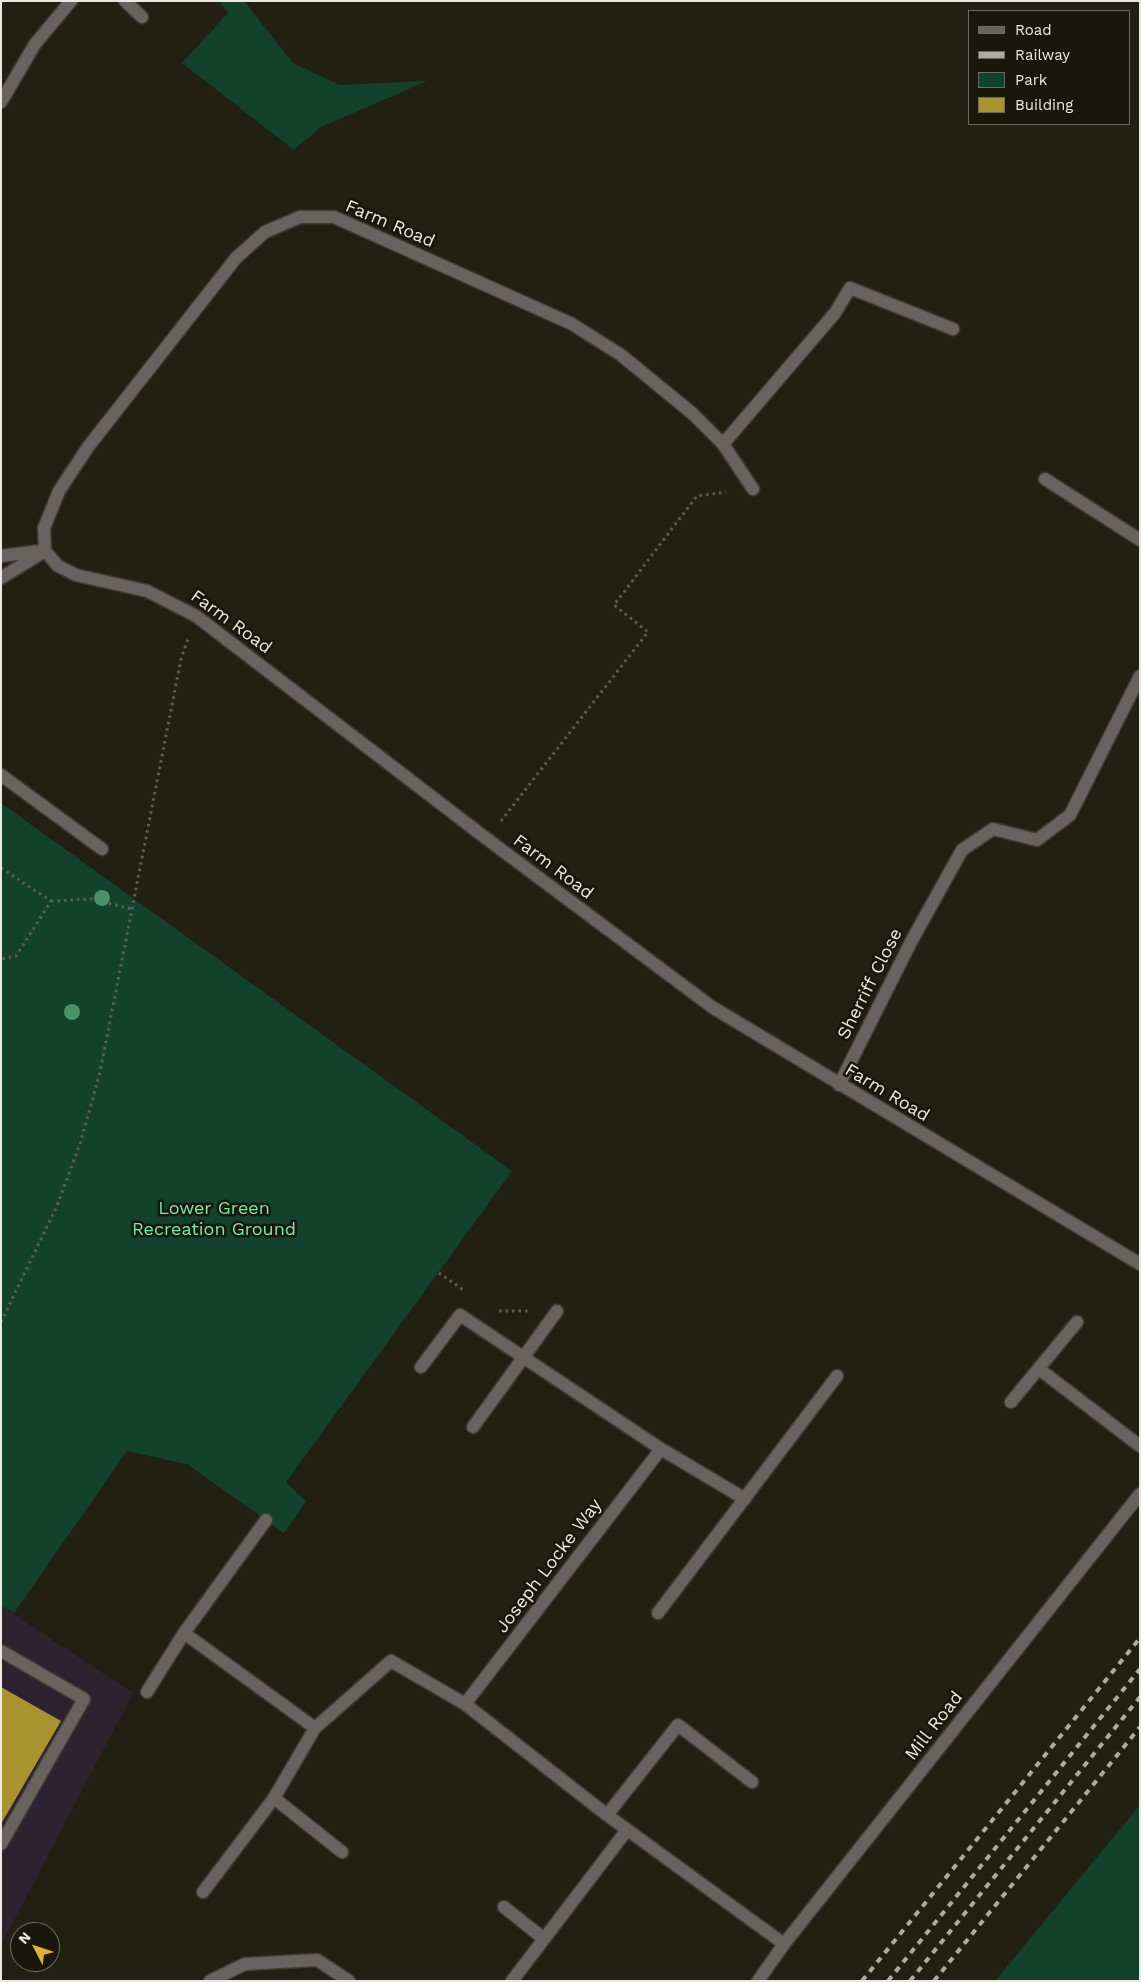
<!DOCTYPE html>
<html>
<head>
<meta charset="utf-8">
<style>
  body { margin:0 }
  #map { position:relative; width:1141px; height:1982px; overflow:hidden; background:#222013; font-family:"Work Sans",sans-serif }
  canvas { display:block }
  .frame { position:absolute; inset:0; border:2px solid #eae8e0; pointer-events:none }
  .legend { position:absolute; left:968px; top:10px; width:162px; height:115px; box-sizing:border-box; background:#19160b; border:1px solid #6d6a60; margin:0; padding:6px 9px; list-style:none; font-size:15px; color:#eae8e0 }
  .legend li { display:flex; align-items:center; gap:10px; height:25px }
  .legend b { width:25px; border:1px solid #6d6a60 }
  .north { position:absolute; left:10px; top:1922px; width:50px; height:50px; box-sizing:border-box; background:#19160b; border:1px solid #6d6a60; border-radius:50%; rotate:311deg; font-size:14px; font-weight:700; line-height:20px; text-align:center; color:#eae8e0 }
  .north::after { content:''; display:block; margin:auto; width:18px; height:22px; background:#dbb233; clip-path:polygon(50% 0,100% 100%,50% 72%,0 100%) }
</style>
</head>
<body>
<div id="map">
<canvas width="1141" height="1982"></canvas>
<div class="frame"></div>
<ul class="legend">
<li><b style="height:6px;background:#69635f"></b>Road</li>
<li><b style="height:6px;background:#adaba1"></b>Railway</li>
<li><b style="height:14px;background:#12422b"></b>Park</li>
<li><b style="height:14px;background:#a8932f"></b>Building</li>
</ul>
<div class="north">N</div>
</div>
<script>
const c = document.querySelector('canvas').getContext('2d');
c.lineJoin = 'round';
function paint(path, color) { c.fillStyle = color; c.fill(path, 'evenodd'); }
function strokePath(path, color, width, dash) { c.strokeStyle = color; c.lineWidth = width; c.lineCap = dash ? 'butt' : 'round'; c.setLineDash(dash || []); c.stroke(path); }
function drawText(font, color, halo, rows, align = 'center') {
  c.font = font + ' "Work Sans",sans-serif'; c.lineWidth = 5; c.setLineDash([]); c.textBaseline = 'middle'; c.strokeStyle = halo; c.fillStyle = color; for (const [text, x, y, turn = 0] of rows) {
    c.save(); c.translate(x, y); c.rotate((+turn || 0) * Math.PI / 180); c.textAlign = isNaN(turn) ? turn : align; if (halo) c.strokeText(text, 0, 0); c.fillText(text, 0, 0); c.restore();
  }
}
const industrial = new Path2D(`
  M1,1606L133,1693L1,1945Z`);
const green = new Path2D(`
  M219,1H244L293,63L339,85L427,81L321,127L294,150L182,63L228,13Z
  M1,803L512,1171L286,1482L306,1501L284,1533L187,1464L127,1451L14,1613L1,1606Z
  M1140,1805V1981H995Z`);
const building = new Path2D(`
  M1,1687L61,1721L1,1824Z`);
const path = new Path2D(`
  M501,821L648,632L614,605L697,496L726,492
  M1,868L51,901L16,956L1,959
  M51,901L92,899L132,909
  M439,1273L465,1291
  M499,1311H528
  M1,1322L57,1206L81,1141L100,1072L181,659L188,639`);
const minor = new Path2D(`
  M125,1L142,17
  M1,102L35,44L71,1
  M723,444L835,313L850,288L953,329
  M1045,479L1140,540
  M753,489L723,444L693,414L621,355L572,324L334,217H300L265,232L236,258L88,447L59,491L44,528L45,551L58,566L76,575L147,591L196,616L487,839L712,1007L1140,1264
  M1,556L40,551
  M1,578L45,551
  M1,775L102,849
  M839,1085L912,940L962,850L993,829L1037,840L1070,815L1140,676
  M421,1367L460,1315L661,1449L745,1499
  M1039,1369L1140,1446
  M1011,1402L1077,1322
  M473,1427L557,1311
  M658,1613L837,1376
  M184,1633L315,1728
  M1,1651L84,1699L1,1844
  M147,1692L184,1633L266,1520
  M465,1704L661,1449
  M274,1798L342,1852
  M607,1815L678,1725L752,1782
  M203,1892L274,1798L315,1728L391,1661L465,1704L607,1815L784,1944
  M504,1907L544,1939
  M210,1981L245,1964L317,1960L349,1981
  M512,1981L627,1830
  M758,1981L784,1944L1140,1494`);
const rail = new Path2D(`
  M862,1981L1140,1638
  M888,1981L1140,1669
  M910,1981L1140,1697
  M934,1981L1140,1727`);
const trees = [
  [102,898],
  [72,1012]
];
const streetNames = [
  ["Farm Road",390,224,23],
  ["Farm Road",231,622,36],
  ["Farm Road",553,867,37],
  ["Sherriff Close",870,984,-63],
  ["Farm Road",887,1093,31],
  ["Joseph Locke Way",549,1566,-53],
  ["Mill Road",934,1726,-52]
];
const parkNames = [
  ["Lower Green",214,1209],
  ["Recreation Ground",214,1230]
];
paint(industrial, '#2d2230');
paint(green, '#12422b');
paint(building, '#a8932f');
strokePath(minor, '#3e3c30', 15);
strokePath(path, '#605e53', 3, [2.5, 4]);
strokePath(minor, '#69635f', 12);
strokePath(rail, '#adaba1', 4, [6, 6]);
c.fillStyle = '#4c9267';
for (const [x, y] of trees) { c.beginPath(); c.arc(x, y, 8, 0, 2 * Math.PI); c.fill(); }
drawText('18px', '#eae8e0', '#19160b', streetNames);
drawText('18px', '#6fefac', '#19160b', parkNames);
</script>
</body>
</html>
